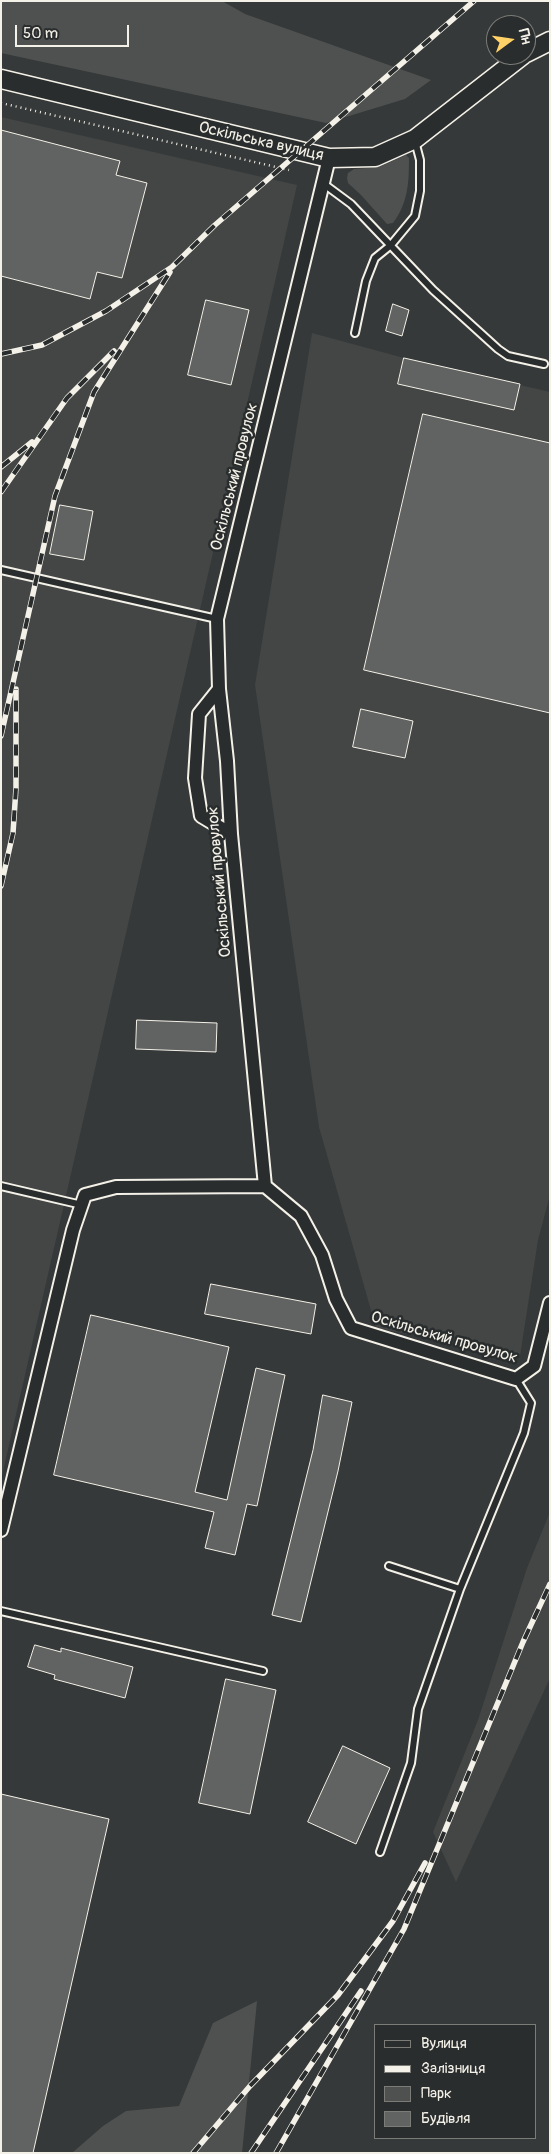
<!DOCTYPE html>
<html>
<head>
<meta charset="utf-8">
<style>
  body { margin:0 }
  #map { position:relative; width:551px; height:2154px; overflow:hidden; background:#363939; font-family:Pangolin,sans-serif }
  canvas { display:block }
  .frame { position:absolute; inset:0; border:2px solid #f4f1e8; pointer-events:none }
  .legend { position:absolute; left:374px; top:2024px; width:162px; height:115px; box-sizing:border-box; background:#2a2d2e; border:1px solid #7b7b78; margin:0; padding:6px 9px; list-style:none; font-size:15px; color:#f4f1e8 }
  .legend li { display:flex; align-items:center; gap:10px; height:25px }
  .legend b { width:25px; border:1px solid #7b7b78 }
  .north { position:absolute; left:486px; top:15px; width:50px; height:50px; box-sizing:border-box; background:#2a2d2e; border:1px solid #7b7b78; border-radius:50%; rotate:76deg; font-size:14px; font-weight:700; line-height:20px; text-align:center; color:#f4f1e8 }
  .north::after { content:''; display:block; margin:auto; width:18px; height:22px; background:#ffd166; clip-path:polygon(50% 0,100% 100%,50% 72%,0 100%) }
  .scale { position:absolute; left:15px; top:25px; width:114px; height:22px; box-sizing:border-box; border:2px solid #f4f1e8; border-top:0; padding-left:6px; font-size:15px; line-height:18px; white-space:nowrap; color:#f4f1e8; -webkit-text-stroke:4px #2a2d2e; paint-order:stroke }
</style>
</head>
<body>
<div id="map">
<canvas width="551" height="2154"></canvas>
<div class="frame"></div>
<ul class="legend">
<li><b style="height:6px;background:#2a2d2e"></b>Вулиця</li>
<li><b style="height:6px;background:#f4f1e8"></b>Залізниця</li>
<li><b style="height:14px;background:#4e514f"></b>Парк</li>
<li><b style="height:14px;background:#616362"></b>Будівля</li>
</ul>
<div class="north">Пн</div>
<div class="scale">50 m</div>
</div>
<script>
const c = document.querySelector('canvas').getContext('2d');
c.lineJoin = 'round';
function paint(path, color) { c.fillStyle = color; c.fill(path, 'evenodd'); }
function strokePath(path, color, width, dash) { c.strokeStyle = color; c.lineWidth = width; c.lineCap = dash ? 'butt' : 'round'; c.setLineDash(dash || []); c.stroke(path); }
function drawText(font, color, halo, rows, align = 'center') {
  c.font = font + ' Pangolin,sans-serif'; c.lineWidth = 5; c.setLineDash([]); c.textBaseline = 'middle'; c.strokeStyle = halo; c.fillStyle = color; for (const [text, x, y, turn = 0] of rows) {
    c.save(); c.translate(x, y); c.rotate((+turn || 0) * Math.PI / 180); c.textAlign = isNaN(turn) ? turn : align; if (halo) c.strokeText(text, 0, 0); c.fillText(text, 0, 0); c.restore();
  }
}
const built = new Path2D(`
  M1,117L297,185L1,1480Z
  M312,333L404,358L550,392V1195L538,1240L520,1356L376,1328L319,1127L255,685Z
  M550,1512V1678L456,1882L433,1832L478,1720L527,1568Z`);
const green = new Path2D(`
  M1,1H222L245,14L431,80L405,99L326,123L1,53Z
  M406,155L409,158C409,183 408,203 393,223L387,224L361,195L348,183L347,178L348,173L354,169L379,167Z
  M257,2001L242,2153H72L103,2126L126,2111L179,2106L213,2023Z`);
const building = new Path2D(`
  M1,130L120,161L116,175L147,183L122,278L97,272L90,299L1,276Z
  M206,300L249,310L231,385L188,375Z
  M393,304L409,310L402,336L386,331Z
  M404,358L520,384L514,410L398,384Z
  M423,414L550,443V713L364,670Z
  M60,505L93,511L84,560L50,554Z
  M361,709L413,721L405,758L353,747Z
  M137,1020L217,1023L216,1052L136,1049Z
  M211,1284L316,1304L311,1334L205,1314Z
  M91,1315L229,1347L195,1492L227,1500L256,1368L285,1375L257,1506L247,1504L235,1555L205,1548L214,1512L54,1475Z
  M323,1395L352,1402L338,1471L301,1622L272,1615L313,1450Z
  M35,1645L61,1652V1648L133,1667L125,1698L54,1679L55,1675L28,1667Z
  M226,1679L276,1690L250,1814L199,1803Z
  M343,1746L390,1768L356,1844L308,1822Z
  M1,1794L109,1819L33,2153H1Z`);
const path = new Path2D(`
  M1,103L289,170`);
const service = new Path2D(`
  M324,184L351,204L433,290L498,349L508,356L544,364
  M355,333L366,281L375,258L391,245L415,216L420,191V160L415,141
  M1,570L217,619
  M1,1186L82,1205
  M389,1566L460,1589
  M1,1611L263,1671
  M380,1852L411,1763L418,1709L460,1589L524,1433L531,1403L516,1379`);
const minor = new Path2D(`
  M329,158L217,619L219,689L227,761L231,834L265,1186L301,1216L322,1255L336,1299L351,1328L516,1379L534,1366L550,1303
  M219,689L199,714L195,778L201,816L231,834
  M1,1530L73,1230L85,1195L116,1187L265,1186`);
const secondary = new Path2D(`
  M526,53L550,41
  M1,79L329,158L375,157L415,139L523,55`);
const rail = new Path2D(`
  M1,354L42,345L106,311L172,267L215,225L474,1
  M1,467L32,442
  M1,492L67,398L114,351
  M1,736L55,496L94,392L170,272
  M1,886L13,833L16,788V689
  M193,2153L250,2086L338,1995L393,1921L425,1863
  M251,2153L361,1991
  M276,2153L404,1929L523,1642L550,1584`);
const streetNames = [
  ["Оскільська вулиця",261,142,13],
  ["Оскільський провулок",235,477,-76],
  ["Оскільський провулок",220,882,-95],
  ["Оскільський провулок",444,1338,16]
];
paint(built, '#434645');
paint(green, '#4e514f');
paint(building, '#616362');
strokePath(building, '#f4f1e8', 1);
strokePath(service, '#f4f1e8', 10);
strokePath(minor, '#f4f1e8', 16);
strokePath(secondary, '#f4f1e8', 21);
strokePath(path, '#f4f1e8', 2.5, [1, 4]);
strokePath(service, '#2a2d2e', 6);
strokePath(minor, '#2a2d2e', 12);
strokePath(secondary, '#2a2d2e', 18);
strokePath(rail, '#f4f1e8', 5.5);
strokePath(rail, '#2a2d2e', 4, [11]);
drawText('16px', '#f4f1e8', '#2a2d2e', streetNames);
</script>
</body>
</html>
